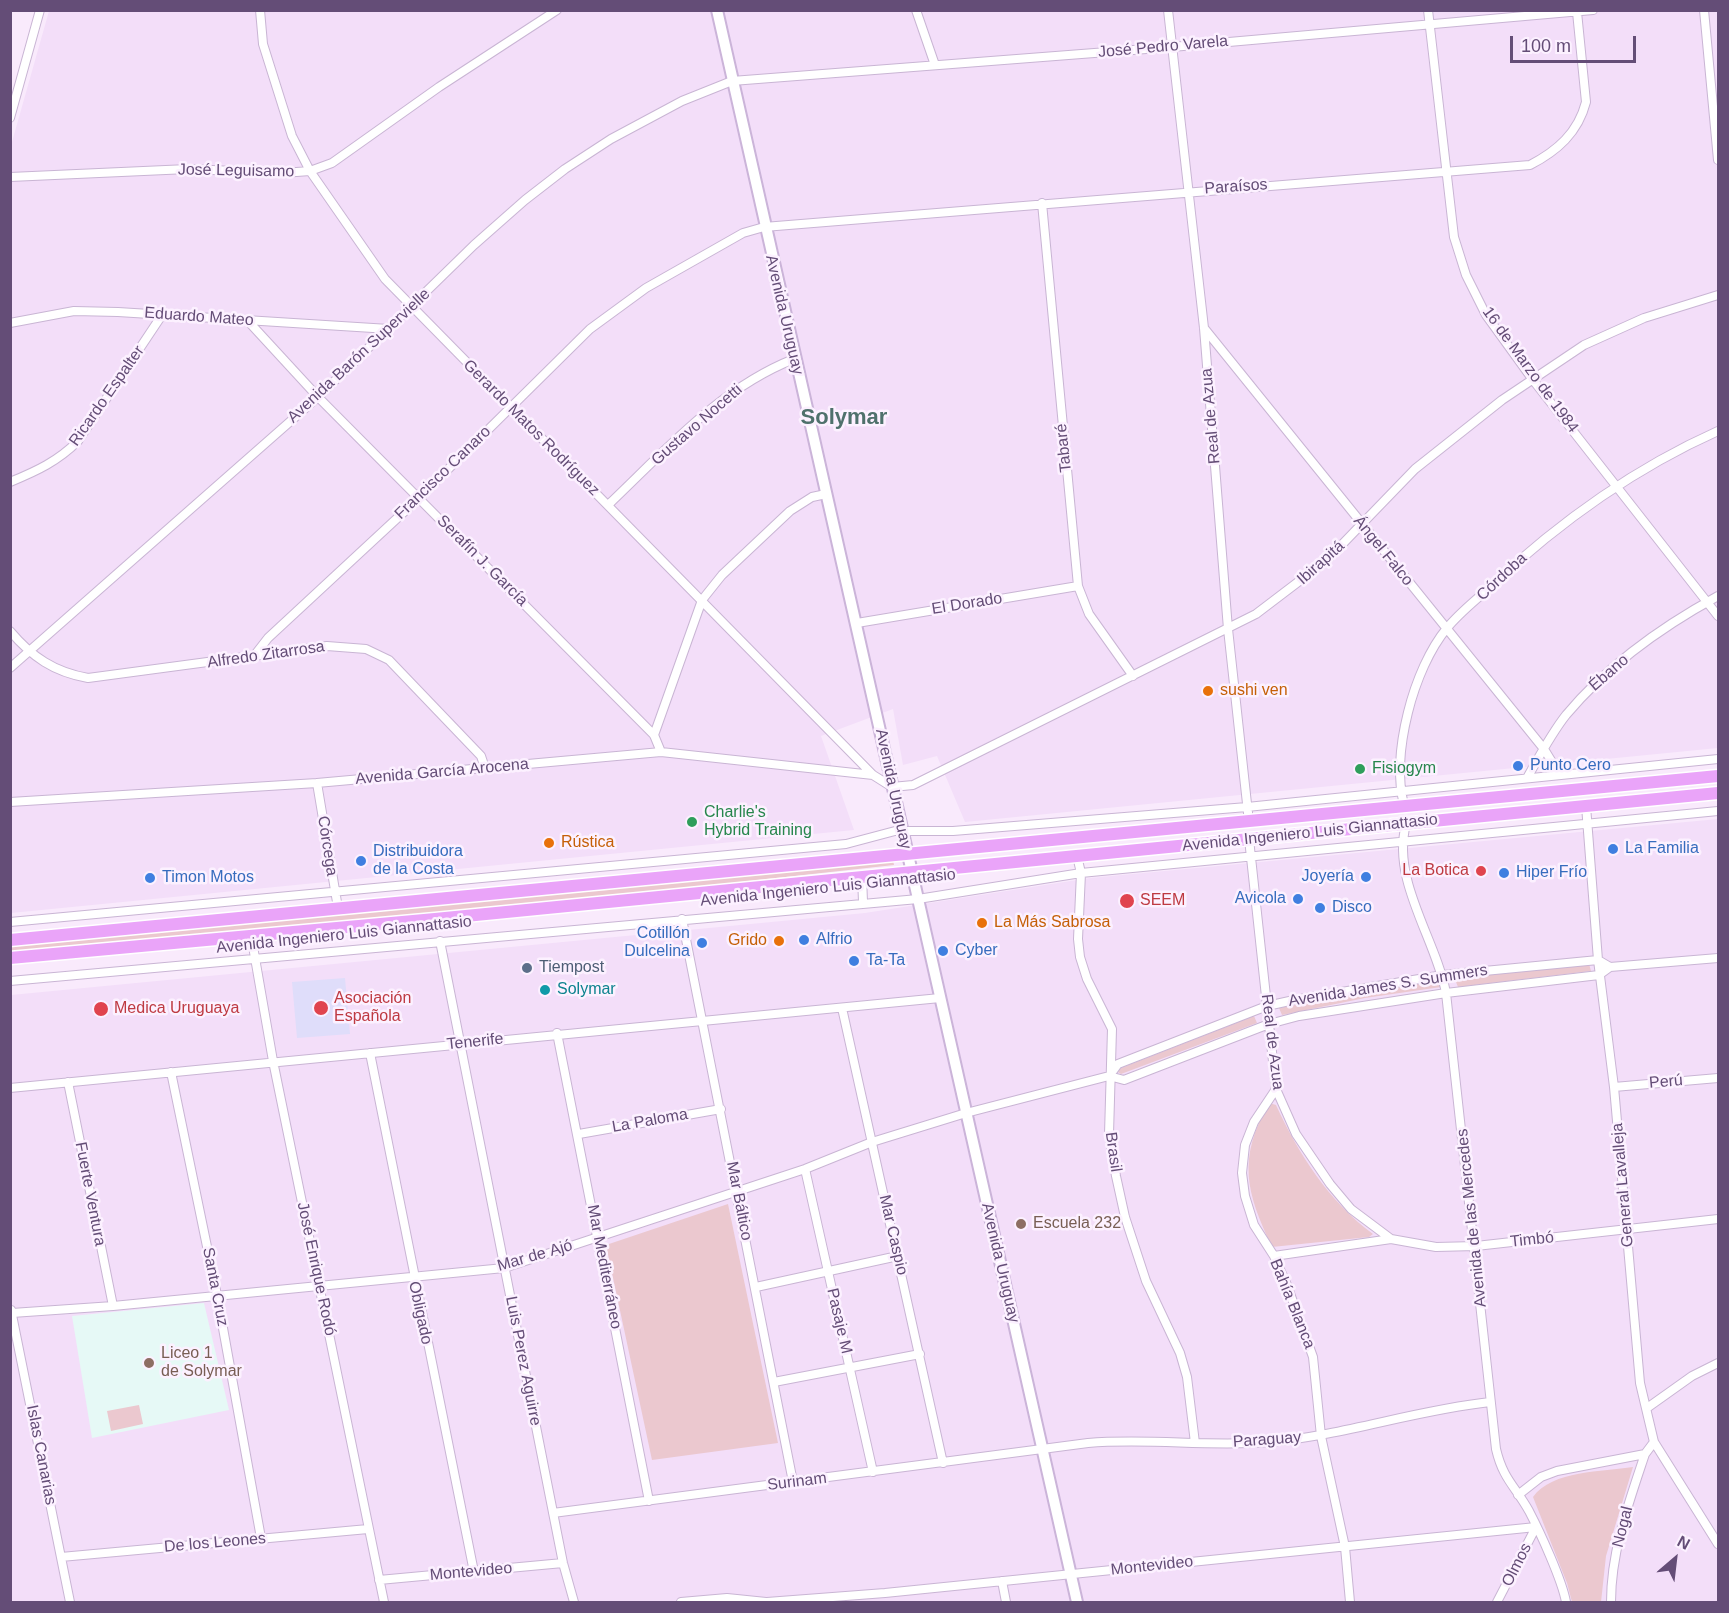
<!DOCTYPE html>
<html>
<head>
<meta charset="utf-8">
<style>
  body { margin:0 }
  #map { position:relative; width:1729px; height:1613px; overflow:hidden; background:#f9eafc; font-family:Arial,sans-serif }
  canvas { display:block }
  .frame { position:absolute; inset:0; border:12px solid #644d77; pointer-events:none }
  .north { position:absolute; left:1645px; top:1529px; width:60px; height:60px; -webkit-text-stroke:4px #fcf1ff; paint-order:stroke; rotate:28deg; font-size:16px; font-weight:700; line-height:24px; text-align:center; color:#644d77 }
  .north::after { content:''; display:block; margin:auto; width:21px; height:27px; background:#644d77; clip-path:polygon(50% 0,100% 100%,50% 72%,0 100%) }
  .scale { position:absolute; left:1510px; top:36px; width:126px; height:27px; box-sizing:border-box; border:3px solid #644d77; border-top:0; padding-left:8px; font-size:18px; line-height:21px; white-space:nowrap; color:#644d77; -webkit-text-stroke:4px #fcf1ff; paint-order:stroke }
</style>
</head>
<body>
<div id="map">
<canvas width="1729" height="1613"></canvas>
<div class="frame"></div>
<div class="north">N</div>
<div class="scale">100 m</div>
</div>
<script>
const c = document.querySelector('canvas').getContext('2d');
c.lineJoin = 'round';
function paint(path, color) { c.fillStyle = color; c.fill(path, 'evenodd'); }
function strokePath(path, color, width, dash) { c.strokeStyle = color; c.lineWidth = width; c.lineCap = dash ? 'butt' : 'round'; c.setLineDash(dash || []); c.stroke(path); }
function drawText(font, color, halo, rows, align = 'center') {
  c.font = font + ' Arial,sans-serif'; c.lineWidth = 5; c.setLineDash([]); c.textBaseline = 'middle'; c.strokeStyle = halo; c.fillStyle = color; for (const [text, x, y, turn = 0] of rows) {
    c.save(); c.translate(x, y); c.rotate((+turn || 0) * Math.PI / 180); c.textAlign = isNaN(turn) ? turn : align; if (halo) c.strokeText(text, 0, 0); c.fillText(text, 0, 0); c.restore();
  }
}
const residential = new Path2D(`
  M49,11H1718V748L965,822L937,756L903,765L893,709L821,736L854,830L11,913L10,149Z
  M1718,819V1602H11V995L865,913L1090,878Z`);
const education = new Path2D(`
  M204,1303L229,1410L92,1438L72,1316Z`);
const medical = new Path2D(`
  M345,978L350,1034L297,1038L292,982Z`);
const green = new Path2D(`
  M893,860L894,865L667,890L11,953V945Z
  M1589,964L1591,971L1458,987L1454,977Z
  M1439,979L1441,987L1365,998L1282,1015L1279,1008Z
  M1254,1016L1257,1023L1121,1074L1118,1072L1121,1068Z
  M1269,1103L1276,1105C1298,1153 1329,1202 1373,1234L1369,1237L1272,1247C1246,1192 1237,1159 1269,1103Z
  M728,1204L778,1443L652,1460L606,1245Z
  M139,1405L143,1424L111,1431L107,1411Z
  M1633,1467L1606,1556L1601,1602H1572L1567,1583L1533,1497C1552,1470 1603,1472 1633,1467Z`);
const street = new Path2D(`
  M260,10L263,44L292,136L310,171L385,279L873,775L892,787L913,785L1256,614L1327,560L1415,469L1502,400L1584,345L1644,318L1718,295
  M916,10L935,65
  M1168,10L1204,328L1228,629L1249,822
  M1428,10L1454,237L1466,275L1486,315L1533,380L1718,616
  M1704,10L1718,160
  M10,118L40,10
  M10,177L188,169L283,173L310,171L332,163L439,87L557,10
  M1042,203L1078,586L1089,614L1133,676
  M248,321L318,397L654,735L661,752
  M10,323L74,311L118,312L389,329
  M1204,328L1544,749L1560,775
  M10,482C37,471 58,461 78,441L162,315
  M608,505C665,451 720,388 794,359
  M857,623L1078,586
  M10,631C32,657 54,672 88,678L327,646L366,649L389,660L481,756L485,768
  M254,656L268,638L419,498L590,329L646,288L743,233L764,227L1530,165C1557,151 1578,133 1586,102L1577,12
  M10,668L318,397L474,245L525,200L565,169L611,139L682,101L732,81L1172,47L1593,10
  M654,735L702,600L722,575L790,511L812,497L826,494
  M1527,778C1539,757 1551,734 1566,715C1607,666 1663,626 1718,596
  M317,783L338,908
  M10,802L317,783L661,752L873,775
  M1404,805C1391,754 1413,669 1447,628C1459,613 1476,600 1490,587C1558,523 1633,469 1718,431
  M1586,806L1598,960L1614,1087L1640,1383L1654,1442L1718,1544
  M1406,824C1391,881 1436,939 1446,993L1496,1449C1503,1479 1515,1486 1529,1511C1540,1532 1562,1580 1566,1602
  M1249,839L1276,1089L1296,1134L1330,1184L1351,1209L1391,1239
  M1077,856L1081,873L1078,939L1080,957L1087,979L1112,1029L1109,1134L1116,1176L1125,1217L1146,1281L1180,1353L1187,1377L1195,1443
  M862,876L863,902
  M682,919L793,1482
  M10,922L846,844L895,831H953L1247,807L1718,759
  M251,935L273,1061L384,1602
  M440,941L563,1563L574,1602
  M10,981L918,899L1081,873L1718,811
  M842,1008L943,1463
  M557,1033L649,1501
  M370,1053L474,1572
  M171,1072L217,1295L261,1538
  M1110,1075L1118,1064L1267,1006L1294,1000L1443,975L1598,960L1610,967
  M68,1082L113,1306
  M1614,1087L1718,1078
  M10,1088L940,998
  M1276,1089L1254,1122L1245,1145L1242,1173L1245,1196L1254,1225L1274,1256L1287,1285L1313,1357L1321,1436L1345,1547L1350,1602
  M579,1134L721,1109
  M805,1169L873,1472
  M1274,1256L1391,1239L1436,1247L1476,1246L1718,1219
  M756,1287L898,1256
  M11,1310L70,1602
  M12,1313L113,1306L504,1268L805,1169L872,1142L966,1113L1109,1076L1124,1080L1269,1024L1299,1016L1446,993L1599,975L1610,967L1718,958
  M774,1382L920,1354
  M1647,1408L1692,1376L1718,1363
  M1518,1495L1541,1477L1557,1471L1645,1454L1654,1442
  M553,1513L1088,1443C1149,1438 1210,1447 1270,1442C1345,1435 1416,1410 1490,1402
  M61,1557L368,1529
  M379,1580L563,1563
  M1002,1581L1006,1602
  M681,1602L727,1598L766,1602
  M767,1602L885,1593L1536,1527
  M1497,1602L1536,1527
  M1611,1602C1611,1551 1629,1502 1645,1454`);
const secondary = new Path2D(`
  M717,10L1077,1602`);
const primary = new Path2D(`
  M10,940L1718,776
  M10,958L435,919L1718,793`);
const markers = [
  [1208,691,6,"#e8710a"],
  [1518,766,6,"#3f7fe0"],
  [1360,769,6,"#2e9e5b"],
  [692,822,6,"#2e9e5b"],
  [549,843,6,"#e8710a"],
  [1613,849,6,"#3f7fe0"],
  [361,861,6,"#3f7fe0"],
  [1481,871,6,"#e0444e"],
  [1504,873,6,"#3f7fe0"],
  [1366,877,6,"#3f7fe0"],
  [150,878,6,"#3f7fe0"],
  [1298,899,6,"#3f7fe0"],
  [1127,901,8,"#e0444e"],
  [1320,908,6,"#3f7fe0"],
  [982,923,6,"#e8710a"],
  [804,940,6,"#3f7fe0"],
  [779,941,6,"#e8710a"],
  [702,943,6,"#3f7fe0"],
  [943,951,6,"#3f7fe0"],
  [854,961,6,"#3f7fe0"],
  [527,968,6,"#5c6f8a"],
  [545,990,6,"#0f9aa8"],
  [321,1008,8,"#e0444e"],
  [101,1009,8,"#e0444e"],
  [1021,1224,6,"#8d6e63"],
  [149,1363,6,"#8d6e63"]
];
const streetNames = [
  ["José Pedro Varela",1163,47,-5],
  ["José Leguisamo",236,171,1],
  ["Paraísos",1236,187,-4],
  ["Avenida Uruguay",784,315,77],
  ["Eduardo Mateo",199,317,4],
  ["Avenida Barón Supervielle",359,356,-43],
  ["16 de Marzo de 1984",1530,370,54],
  ["Ricardo Espalter",107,396,-55],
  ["Real de Azua",1211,416,-95],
  ["Gustavo Nocetti",697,425,-41],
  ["Gerardo Matos Rodríguez",531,428,45],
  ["Tabaré",1064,448,-96],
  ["Francisco Canaro",443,473,-44],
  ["Ángel Falco",1383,551,51],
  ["Serafín J. García",482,561,45],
  ["Ibirapitá",1321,563,-42],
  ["Córdoba",1502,577,-43],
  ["El Dorado",967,604,-9],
  ["Alfredo Zitarrosa",266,655,-8],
  ["Ébano",1609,673,-41],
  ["Avenida García Arocena",442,772,-5],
  ["Avenida Uruguay",893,789,78],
  ["Avenida Ingeniero Luis Giannattasio",1310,833,-6],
  ["Córcega",327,846,81],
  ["Avenida Ingeniero Luis Giannattasio",828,888,-6],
  ["Avenida Ingeniero Luis Giannattasio",344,935,-6],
  ["Avenida James S. Summers",1388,986,-9],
  ["Tenerife",475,1042,-6],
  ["Real de Azua",1272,1042,83],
  ["Perú",1666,1082,-5],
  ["La Paloma",650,1121,-10],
  ["Brasil",1113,1152,82],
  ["General Lavalleja",1623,1185,-95],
  ["Fuerte Ventura",90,1194,79],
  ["Mar Báltico",739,1201,79],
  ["Avenida de las Mercedes",1472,1218,-96],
  ["Mar Caspio",893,1235,77],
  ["Timbó",1532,1240,-6],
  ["Mar de Ajó",535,1256,-16],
  ["Avenida Uruguay",1000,1263,77],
  ["Mar Mediterráneo",604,1267,79],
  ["José Enrique Rodó",316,1269,78],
  ["Santa Cruz",215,1287,79],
  ["Bahía Blanca",1292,1304,68],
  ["Obligado",420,1313,78],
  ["Pasaje M",839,1321,77],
  ["Luis Perez Aguirre",523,1361,79],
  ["Paraguay",1267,1440,-4],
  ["Islas Canarias",41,1455,79],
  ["Surinam",797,1482,-7],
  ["Nogal",1623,1527,-76],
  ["De los Leones",215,1543,-5],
  ["Olmos",1517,1565,-63],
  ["Montevideo",1152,1566,-6],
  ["Montevideo",471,1572,-5]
];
const foodNames = [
  ["sushi ven",1220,691],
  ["Rústica",561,843],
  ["La Más Sabrosa",994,923],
  ["Grido",767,941,"right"]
];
const shopNames = [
  ["Punto Cero",1530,766],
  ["La Familia",1625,849],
  ["Distribuidora",373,852],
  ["de la Costa",373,870],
  ["Hiper Frío",1516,873],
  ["Joyería",1354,877,"right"],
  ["Timon Motos",162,878],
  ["Avicola",1286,899,"right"],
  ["Disco",1332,908],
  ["Cotillón",690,934,"right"],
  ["Dulcelina",690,952,"right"],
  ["Alfrio",816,940],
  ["Cyber",955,951],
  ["Ta-Ta",866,961]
];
const leisureNames = [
  ["Fisiogym",1372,769],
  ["Charlie's",704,813],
  ["Hybrid Training",704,831]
];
const healthNames = [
  ["La Botica",1469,871,"right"],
  ["SEEM",1140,901],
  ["Asociación",334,999],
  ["Española",334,1017],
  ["Medica Uruguaya",114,1009]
];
const serviceNames = [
  ["Tiempost",539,968]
];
const cultureNames = [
  ["Solymar",557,990]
];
const educationNames = [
  ["Escuela 232",1033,1224],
  ["Liceo 1",161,1354],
  ["de Solymar",161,1372]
];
const districtNames = [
  ["Solymar",844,418]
];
paint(residential, '#f3def9');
paint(education, '#e6f9f6');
paint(medical, '#dfddfa');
paint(green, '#ebc8cf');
strokePath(street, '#c9b5d4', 10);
strokePath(secondary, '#cbb4d9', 14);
strokePath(primary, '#fff', 15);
strokePath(street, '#fff', 8);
strokePath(secondary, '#fff', 10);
strokePath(primary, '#eaa4f9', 12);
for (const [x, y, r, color] of markers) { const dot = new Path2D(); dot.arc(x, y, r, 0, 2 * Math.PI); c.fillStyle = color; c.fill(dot); strokePath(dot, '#fcf1ff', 2); }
drawText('16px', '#644d77', '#fcf1ff', streetNames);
drawText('16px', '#c56008', '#fcf1ff', foodNames, 'left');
drawText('16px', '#366cbe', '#fcf1ff', shopNames, 'left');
drawText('16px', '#27864d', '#fcf1ff', leisureNames, 'left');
drawText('16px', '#be3a42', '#fcf1ff', healthNames, 'left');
drawText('16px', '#4e5e75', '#fcf1ff', serviceNames, 'left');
drawText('16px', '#0d838f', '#fcf1ff', cultureNames, 'left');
drawText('16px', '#785e54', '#fcf1ff', educationNames, 'left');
drawText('bold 22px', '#4f716c', '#fcf1ff', districtNames);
</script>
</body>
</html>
